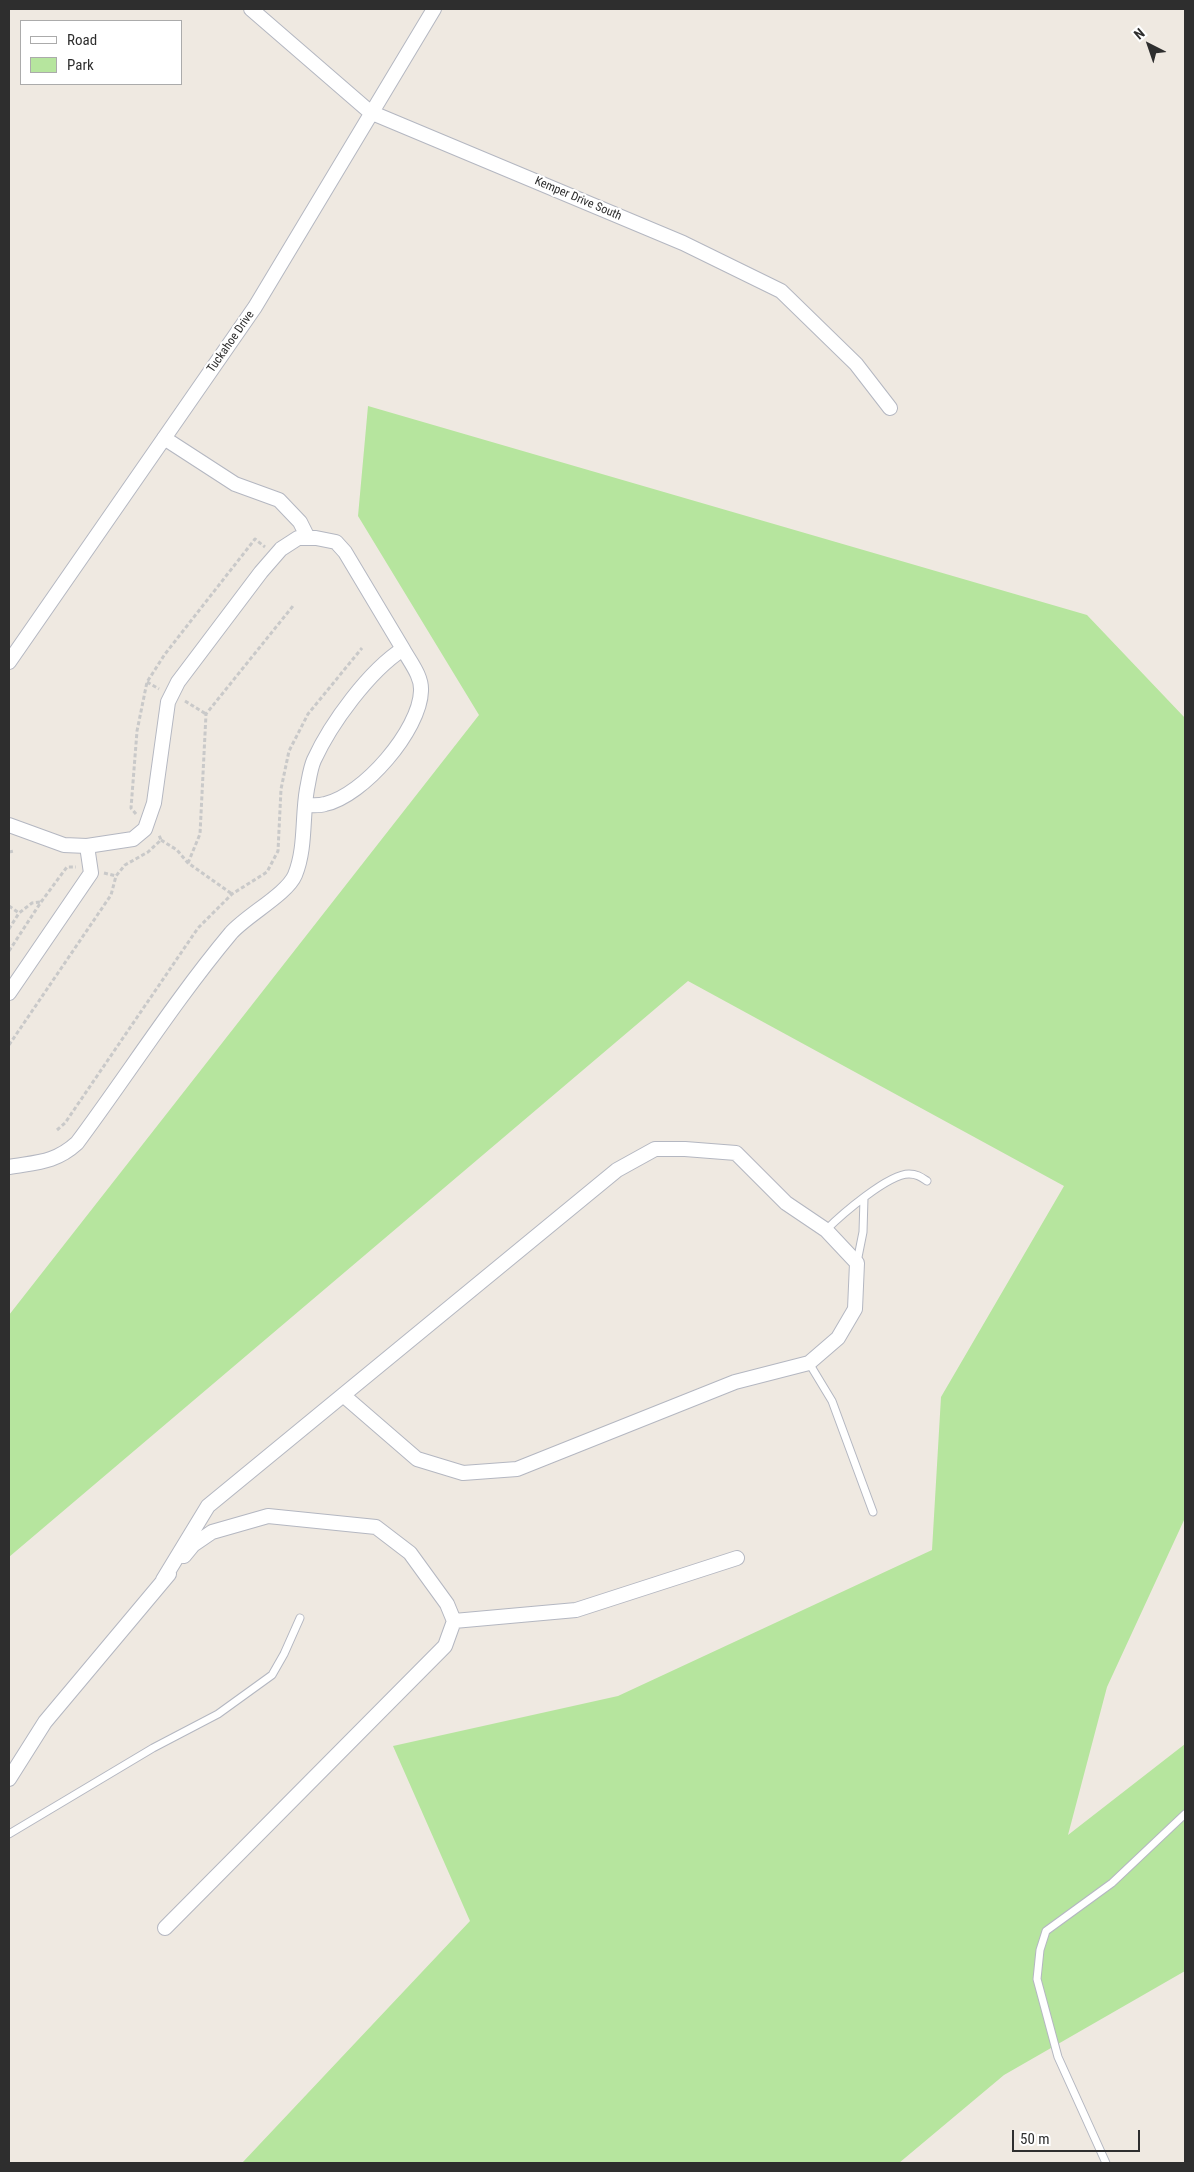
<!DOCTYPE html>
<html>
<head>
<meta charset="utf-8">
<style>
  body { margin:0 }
  #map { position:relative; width:1194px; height:2172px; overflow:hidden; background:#efe9e1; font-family:"Roboto Condensed",sans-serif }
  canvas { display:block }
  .frame { position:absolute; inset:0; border:10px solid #2e2e2e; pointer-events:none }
  .legend { position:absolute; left:20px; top:20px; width:162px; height:65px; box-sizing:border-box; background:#fff; border:1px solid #ababab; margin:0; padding:6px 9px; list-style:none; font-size:15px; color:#2e2e2e }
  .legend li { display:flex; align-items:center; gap:10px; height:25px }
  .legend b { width:25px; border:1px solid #ababab }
  .north { position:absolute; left:1124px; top:20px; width:50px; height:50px; -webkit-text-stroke:4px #fff; paint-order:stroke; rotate:319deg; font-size:14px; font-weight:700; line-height:20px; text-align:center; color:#2e2e2e }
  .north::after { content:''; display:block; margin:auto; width:18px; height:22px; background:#2e2e2e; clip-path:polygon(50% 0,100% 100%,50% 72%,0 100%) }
  .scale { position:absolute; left:1012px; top:2130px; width:128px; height:22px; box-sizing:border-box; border:2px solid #2e2e2e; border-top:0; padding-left:6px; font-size:15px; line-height:18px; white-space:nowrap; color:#2e2e2e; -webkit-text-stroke:4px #fff; paint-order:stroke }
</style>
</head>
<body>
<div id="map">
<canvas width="1194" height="2172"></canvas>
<div class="frame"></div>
<ul class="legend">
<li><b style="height:6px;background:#fff"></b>Road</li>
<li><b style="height:14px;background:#b6e59e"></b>Park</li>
</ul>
<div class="north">N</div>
<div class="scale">50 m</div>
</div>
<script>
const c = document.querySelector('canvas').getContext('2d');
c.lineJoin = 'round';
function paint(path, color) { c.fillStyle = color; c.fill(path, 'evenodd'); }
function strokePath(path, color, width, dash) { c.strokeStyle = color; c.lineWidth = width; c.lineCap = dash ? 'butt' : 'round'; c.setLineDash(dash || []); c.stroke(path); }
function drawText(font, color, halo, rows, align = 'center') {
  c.font = font + ' "Roboto Condensed",sans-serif'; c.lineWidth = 4.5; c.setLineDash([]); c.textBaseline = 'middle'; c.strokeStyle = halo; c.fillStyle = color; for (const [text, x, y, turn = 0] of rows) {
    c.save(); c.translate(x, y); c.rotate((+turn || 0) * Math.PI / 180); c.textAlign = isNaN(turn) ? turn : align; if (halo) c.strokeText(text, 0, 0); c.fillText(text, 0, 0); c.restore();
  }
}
const green = new Path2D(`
  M368,406L1087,615L1185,718V1518L1107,1687L1068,1835L1185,1744V1971L1004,2075L899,2163H242L470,1921L393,1746L618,1696L932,1550L941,1397L1064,1186L688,981L9,1557V1315L479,715L358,516Z`);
const path = new Path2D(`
  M147,682L159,689
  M185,701L206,714
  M136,814L131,808L137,731L147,682L165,654L255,539L265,547
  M161,840L177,850L188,863L232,894
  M9,852L14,851
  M188,863L200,834L206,714L293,606
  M104,873L116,876
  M9,906L19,913L32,903L40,902
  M9,929L19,913
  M9,951L41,902L67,867H76
  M9,1045L111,895L116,876L125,865L148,852L161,840L159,835
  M57,1130L65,1123L198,928L232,894L267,872L278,851L281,789L289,751L308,714L362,648`);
const service = new Path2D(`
  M826,1230C841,1215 888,1174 909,1174C917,1174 921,1177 927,1181
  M857,1262L863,1232L864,1198
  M809,1363L832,1401L873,1512
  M9,1834L153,1748L218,1714L272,1675L284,1654L300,1618
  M1106,2163L1058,2057L1037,1979L1040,1950L1046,1931L1112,1883L1185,1814`);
const minor = new Path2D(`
  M251,9L370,112L683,243L781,291L856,364L890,408
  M164,438L235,484L279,500L300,522L308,538
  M9,662L255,307L434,9
  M9,825L64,845L87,846L91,873L9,993
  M87,846L133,839L145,829L154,803L168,702L178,682L261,572L281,549L298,538H316L336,542L345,552L403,649
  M9,1167C37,1162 55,1163 77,1143C129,1073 175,1000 231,933C247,915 287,894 295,875C306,848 302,817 307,789C309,780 310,769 314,760C331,723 369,671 403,649C410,662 422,676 421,691C420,730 363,796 325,804C319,806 312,805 305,805
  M163,1580L208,1506L617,1170L655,1149H685L736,1153L786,1203L826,1230L857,1263L855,1309L838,1338L809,1363L735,1382L517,1469L463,1473L417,1459L343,1395
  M454,1621L576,1610L737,1558
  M9,1779L45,1722L169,1574
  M165,1928L445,1646L454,1621L447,1604L410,1553L376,1527L268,1516L212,1532L193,1545L184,1556`);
const streetNames = [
  ["Kemper Drive South",578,199,23],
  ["Tuckahoe Drive",231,342,-55]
];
paint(green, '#b6e59e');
strokePath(service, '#b4b7c1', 9);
strokePath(minor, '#b4b7c1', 16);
strokePath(path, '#c9c9c9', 3, [4, 2.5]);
strokePath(service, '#fff', 7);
strokePath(minor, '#fff', 14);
drawText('12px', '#2e2e2e', '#fff', streetNames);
</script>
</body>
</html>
